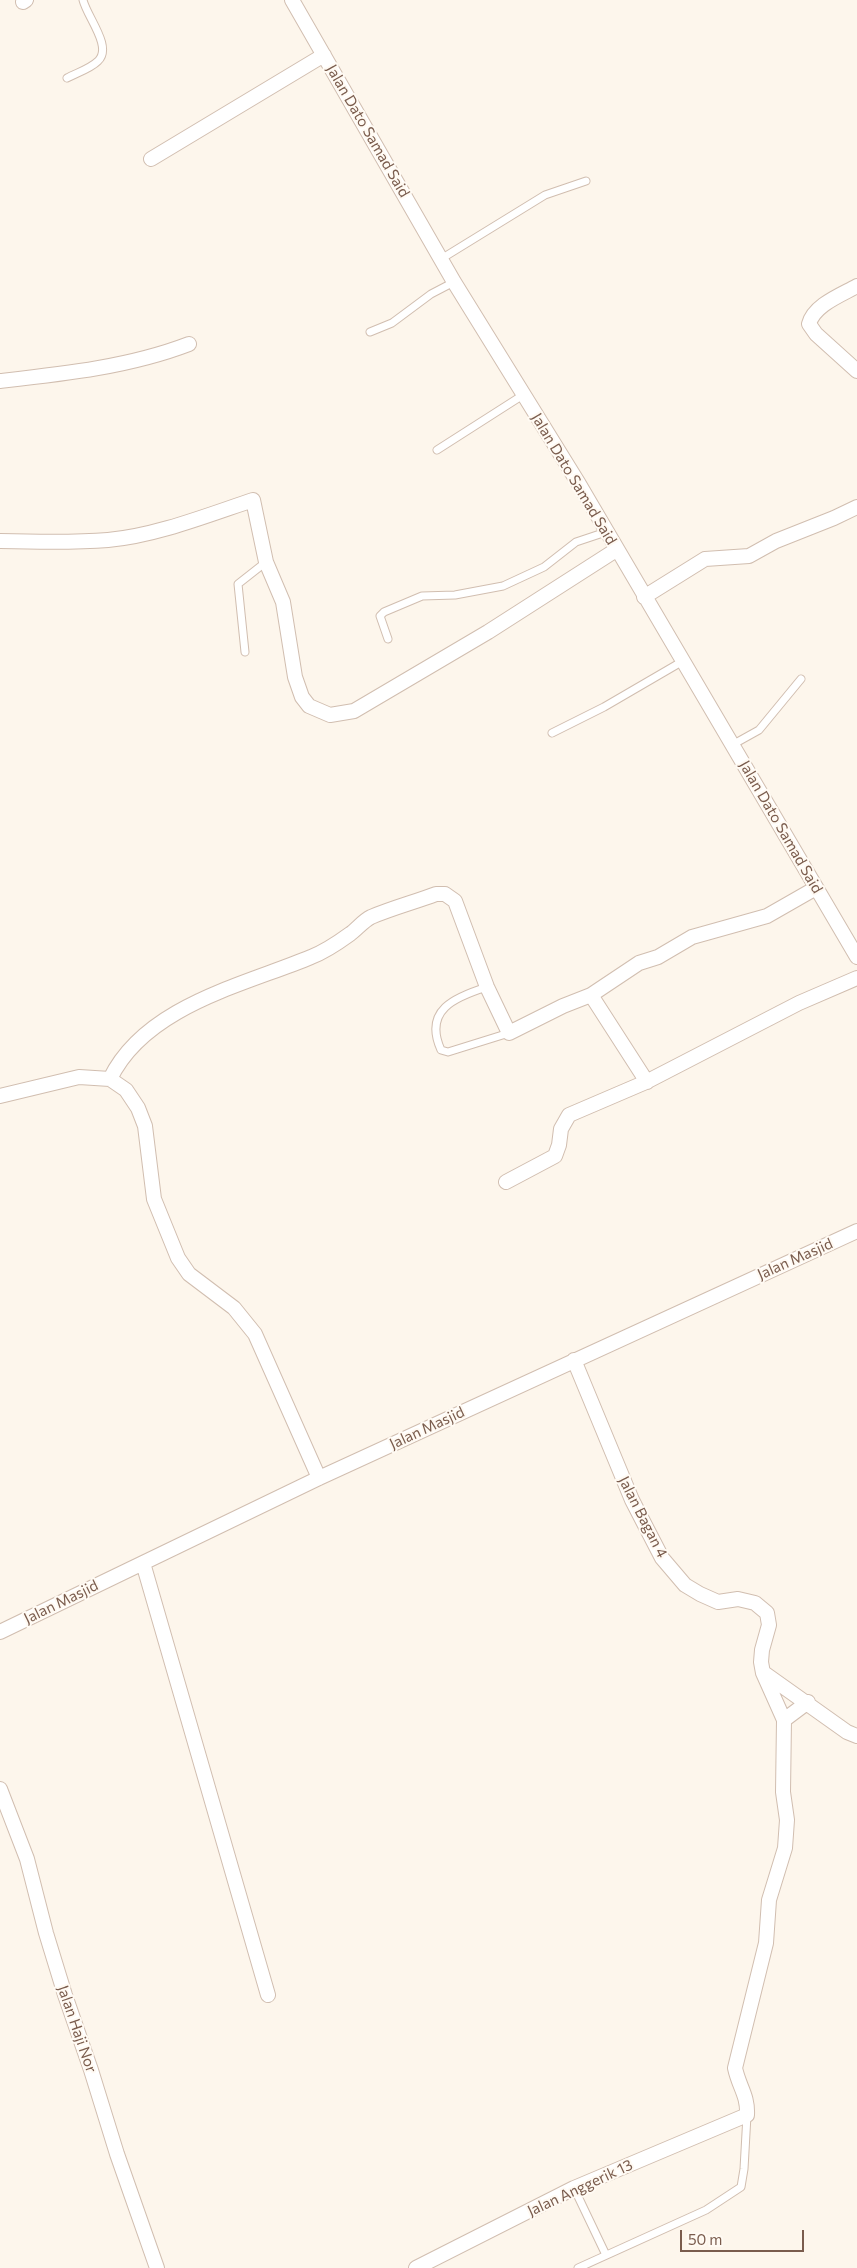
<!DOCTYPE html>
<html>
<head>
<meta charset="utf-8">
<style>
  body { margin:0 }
  #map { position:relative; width:857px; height:2268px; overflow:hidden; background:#fdf6ec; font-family:Commissioner,sans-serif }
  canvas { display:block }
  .scale { position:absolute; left:680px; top:2230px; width:124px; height:22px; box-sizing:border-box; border:2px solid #7a5c4d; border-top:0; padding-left:6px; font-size:15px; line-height:18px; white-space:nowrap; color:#7a5c4d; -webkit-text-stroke:4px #fffaf3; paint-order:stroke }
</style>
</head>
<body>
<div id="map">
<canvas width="857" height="2268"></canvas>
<div class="scale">50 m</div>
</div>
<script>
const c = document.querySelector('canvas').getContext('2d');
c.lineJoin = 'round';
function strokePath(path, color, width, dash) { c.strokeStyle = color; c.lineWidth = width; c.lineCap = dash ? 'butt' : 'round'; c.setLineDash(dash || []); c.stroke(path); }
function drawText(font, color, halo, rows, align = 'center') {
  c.font = font + ' Commissioner,sans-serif'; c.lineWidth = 4; c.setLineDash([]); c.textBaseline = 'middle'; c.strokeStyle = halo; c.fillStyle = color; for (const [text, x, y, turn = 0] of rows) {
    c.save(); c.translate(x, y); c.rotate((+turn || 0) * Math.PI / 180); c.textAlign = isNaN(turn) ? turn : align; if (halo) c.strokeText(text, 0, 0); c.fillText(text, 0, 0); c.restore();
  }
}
const lane = new Path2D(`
  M67,78C76,73 90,69 98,61C113,47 87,17 83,0
  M441,259L545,195L586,181
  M370,332L392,323L431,294L454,282
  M437,450L523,395
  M388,639L380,616L384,612L422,596L455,595L503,586L544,567L576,542L606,532
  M245,652L238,584L266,562
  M552,733L604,707L683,661
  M732,745L759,730L801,679
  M487,987C455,997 423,1010 441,1050L448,1052L509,1033
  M574,2188L606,2255
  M578,2268L706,2210L741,2187L744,2169L747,2115`);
const street = new Path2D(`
  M292,0L454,282L579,484L857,957
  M23,2L26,0
  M151,159L324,55
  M857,286C841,295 814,305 809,324L816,334L857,371
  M0,381C63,374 129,367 189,344
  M0,541C36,542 72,543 108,540C155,536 208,515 253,500L266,562L283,602L295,677L302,697L309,706L330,715L354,711L488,632L616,550
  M644,597L705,559L749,556L776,541L834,518L857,507
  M591,995L647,1082
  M110,1079C145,1006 244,985 311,957C324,952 339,942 350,934C357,929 363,921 371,917C392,908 415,902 436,894H445L455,901L487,987L509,1033L563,1006L591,995L639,963L658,957L692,937L767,916L816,888
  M0,1096L79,1077L110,1079L126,1090L138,1108L145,1126L154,1199L178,1258L189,1274L234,1308L255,1334L319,1478
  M506,1182L555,1156L559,1145L561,1129L569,1115L646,1082L799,1003L857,978
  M143,1563L268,1995
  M0,1632L319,1478L857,1231
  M764,1673L847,1732L857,1736
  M784,1720L808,1702
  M0,1789L27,1859L46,1933L65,1995L91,2070L117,2154L157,2268
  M416,2268L574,2188L747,2115C748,2095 739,2087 735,2068L766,1943L769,1900L785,1848L787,1820L783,1792L784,1720L763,1673L761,1662L762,1650L769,1625L767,1613L755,1603L738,1599L718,1602L700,1594L685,1585L662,1558L632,1500L574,1360`);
const streetNames = [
  ["Jalan Dato Samad Said",368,131,60],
  ["Jalan Dato Samad Said",574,479,59],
  ["Jalan Dato Samad Said",781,827,60],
  ["Jalan Masjid",795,1259,-24],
  ["Jalan Masjid",427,1428,-25],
  ["Jalan Bagan 4",643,1517,63],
  ["Jalan Masjid",61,1602,-26],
  ["Jalan Haji Nor",77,2029,71],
  ["Jalan Anggerik 13",580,2188,-25]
];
strokePath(lane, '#d1beb0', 9);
strokePath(street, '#d1beb0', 16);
strokePath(lane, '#fff', 7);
strokePath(street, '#fff', 14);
drawText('15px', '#7a5c4d', '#fffaf3', streetNames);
</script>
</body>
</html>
